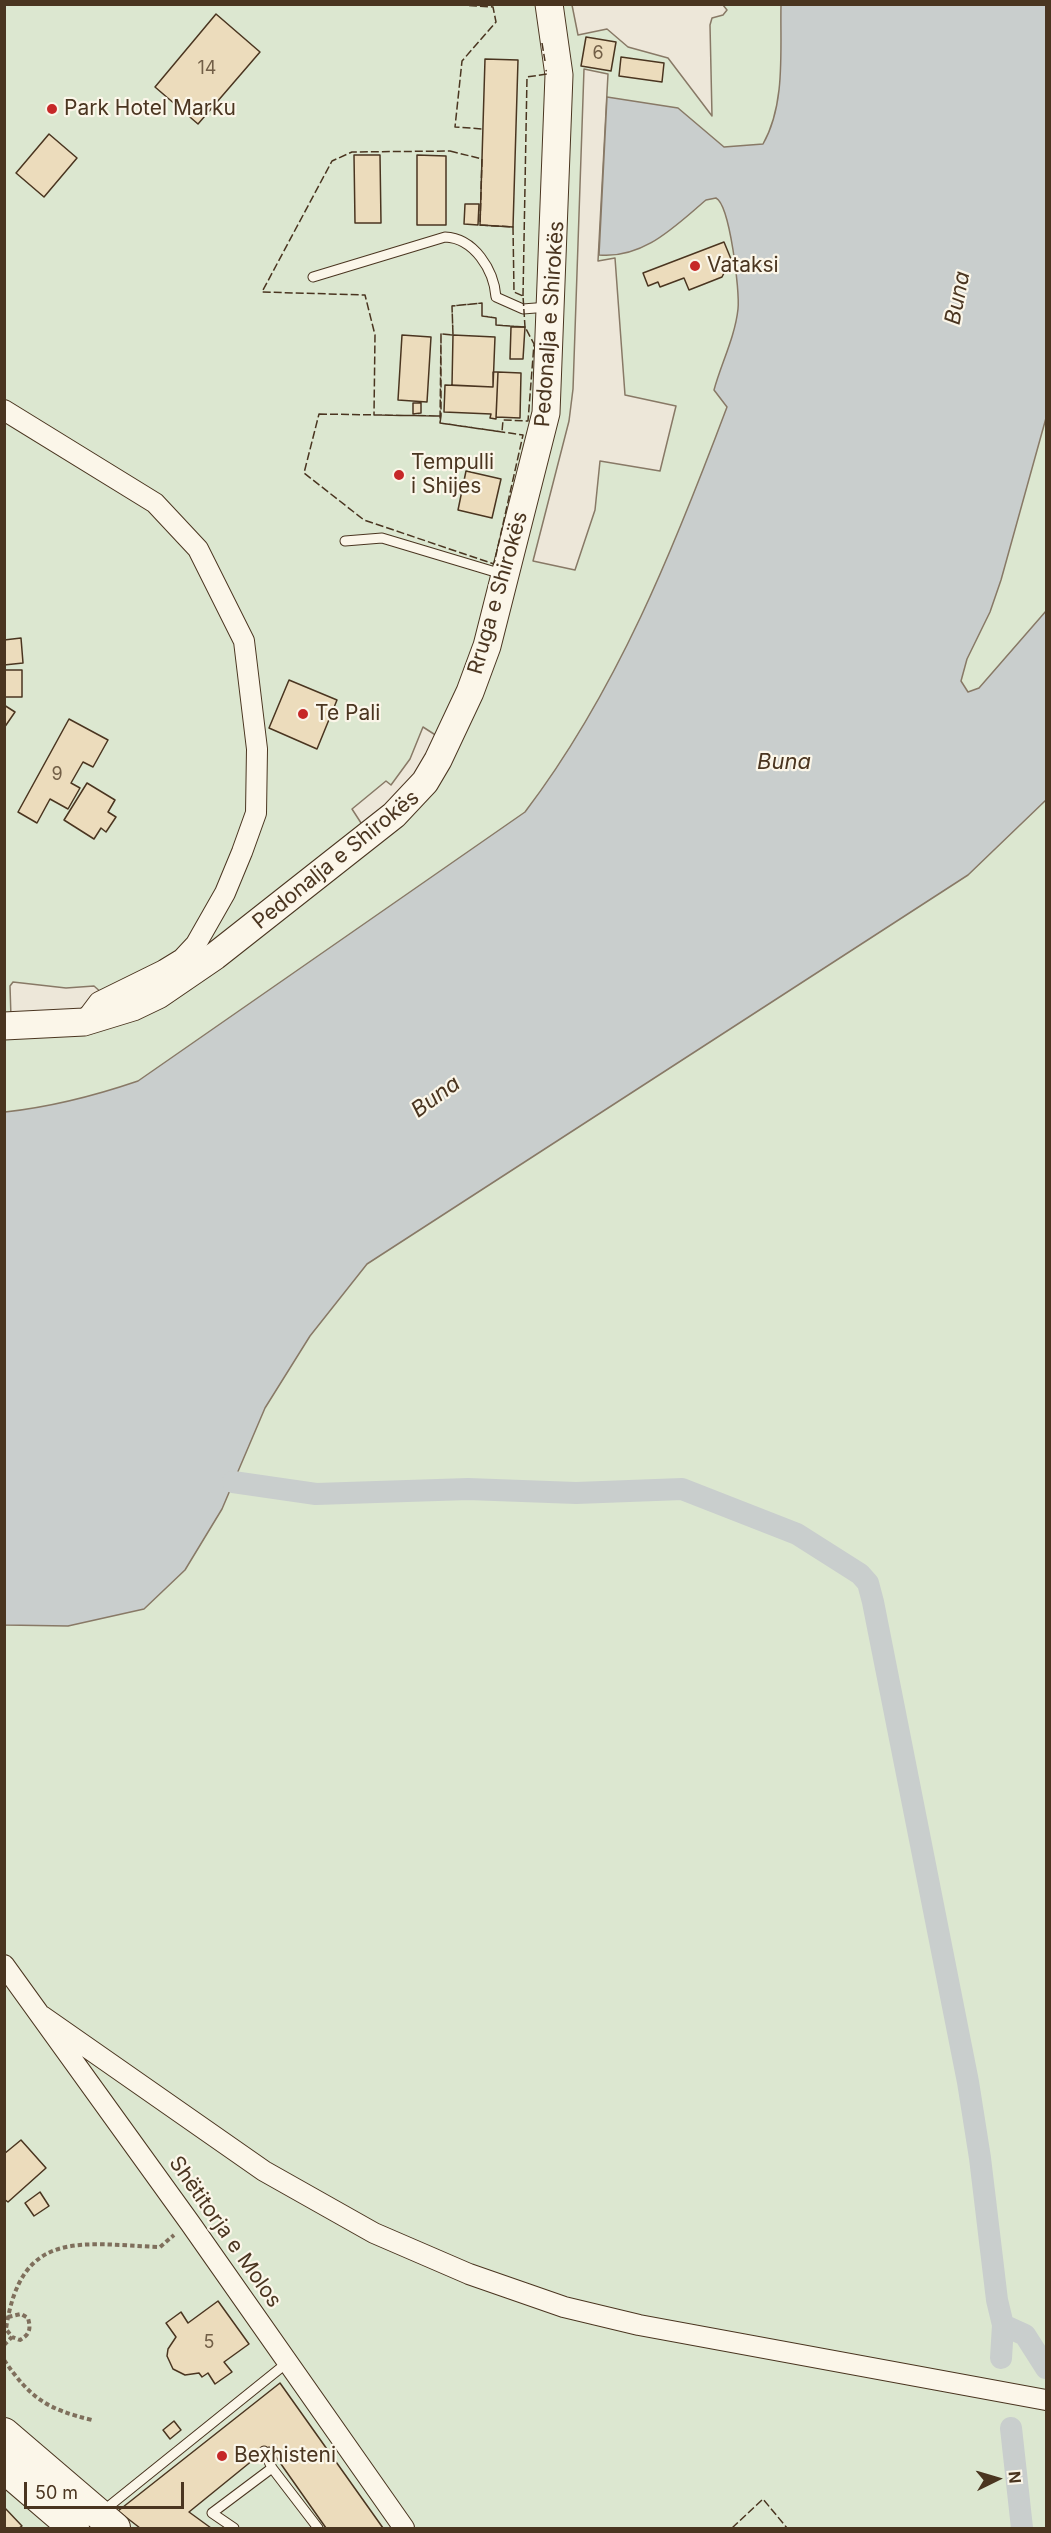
<!DOCTYPE html>
<html>
<head>
<meta charset="utf-8">
<style>
  body { margin:0 }
  #map { position:relative; width:1051px; height:2533px; overflow:hidden; background:#fbf6e9; font-family:Inter,sans-serif }
  canvas { display:block }
  .frame { position:absolute; inset:0; border:6px solid #4a3520; pointer-events:none }
  .north { position:absolute; left:967px; top:2449px; width:60px; height:60px; -webkit-text-stroke:4px #fbf6e9; paint-order:stroke; rotate:85deg; font-size:16px; font-weight:700; line-height:24px; text-align:center; color:#4a3520 }
  .north::after { content:''; display:block; margin:auto; width:21px; height:27px; background:#4a3520; clip-path:polygon(50% 0,100% 100%,50% 72%,0 100%) }
  .scale { position:absolute; left:24px; top:2482px; width:160px; height:27px; box-sizing:border-box; border:3px solid #4a3520; border-top:0; padding-left:8px; font-size:18px; line-height:21px; white-space:nowrap; color:#4a3520; -webkit-text-stroke:4px #fbf6e9; paint-order:stroke }
</style>
</head>
<body>
<div id="map">
<canvas width="1051" height="2533"></canvas>
<div class="frame"></div>
<div class="north">N</div>
<div class="scale">50 m</div>
</div>
<script>
const c = document.querySelector('canvas').getContext('2d');
c.lineJoin = 'round';
function paint(path, color) { c.fillStyle = color; c.fill(path, 'evenodd'); }
function strokePath(path, color, width, dash) { c.strokeStyle = color; c.lineWidth = width; c.lineCap = dash ? 'butt' : 'round'; c.setLineDash(dash || []); c.stroke(path); }
function drawText(font, color, halo, rows, align = 'center') {
  c.font = font + ' Inter,sans-serif'; c.lineWidth = 4.5; c.setLineDash([]); c.textBaseline = 'middle'; c.strokeStyle = halo; c.fillStyle = color; for (const [text, x, y, turn = 0] of rows) {
    c.save(); c.translate(x, y); c.rotate((+turn || 0) * Math.PI / 180); c.textAlign = isNaN(turn) ? turn : align; if (halo) c.strokeText(text, 0, 0); c.fillText(text, 0, 0); c.restore();
  }
}
const green = new Path2D(`
  M5,5H1046V2528H5Z`);
const parking = new Path2D(`
  M572,5H723L727,10L723,15L712,18L710,25L712,116L668,58L628,47L607,29L578,35Z
  M584,69L608,74L598,261L615,258L625,395L676,406L660,471L600,461L595,510L575,570L533,561L569,421L573,389Z
  M423,727L437,736L410,785L363,826L352,809L386,781L391,785L410,759Z
  M13,982L66,988L94,986L103,994L77,1011L11,1018L10,986Z`);
const water = new Path2D(`
  M781,5H1046V418L1001,580L990,612L967,659L961,681L968,692L979,688L1046,611V800L968,875L367,1264L310,1336L265,1408L222,1509L185,1570L144,1609L68,1626L5,1625V1112C51,1107 94,1096 138,1081L525,812C617,691 674,548 727,407L714,390C721,364 735,337 738,309C740,292 730,205 716,198L706,200C675,226 644,259 599,255L607,97L678,108L724,147L763,144C786,104 780,48 781,5Z`);
const canal = new Path2D(`
  M233,1482L316,1494L468,1489L576,1493L682,1489L797,1534L860,1574L868,1583L873,1602L968,2082L980,2158L997,2300L1003,2325L1025,2335L1046,2368
  M1001,2358L1003,2325
  M1011,2428L1022,2528`);
const building = new Path2D(`
  M216,14L260,52L198,124L155,87Z
  M586,37L616,42L611,71L581,66Z
  M621,57L664,63L662,82L619,76Z
  M485,59L518,60L513,227L480,225Z
  M49,134L77,158L44,197L16,173Z
  M354,155H380L381,223H355Z
  M417,155L446,156V225H417Z
  M465,204H479L478,225L464,224Z
  M724,242L731,259L722,277L689,290L684,278L660,287L658,282L648,286L643,273Z
  M511,327H525L523,359H510Z
  M402,335L431,337L427,402L398,400Z
  M453,335L495,337L493,387L452,385Z
  M493,372H498L496,419L490,418L491,414L444,412L445,385L493,387Z
  M498,372L521,373L520,418L496,417Z
  M413,403H421V413L413,414Z
  M466,471L501,479L492,518L458,510Z
  M21,638L23,663L4,665V640Z
  M4,670H22V697H4Z
  M289,680L337,700L317,749L269,728Z
  M4,705L15,712L4,728Z
  M69,719L108,740L93,767L83,762L71,783L80,788L68,809L50,799L37,823L18,812Z
  M87,783L115,800L108,812L116,817L106,832L101,828L94,839L64,820Z
  M21,2140L46,2168L8,2202L4,2199V2154Z
  M40,2192L49,2206L34,2216L25,2203Z
  M218,2301L249,2344L224,2362L232,2372L215,2384L208,2373L202,2377L199,2373L185,2375L173,2369L167,2356L168,2349L176,2337L166,2323L181,2312L188,2323Z
  M280,2383L383,2528H326L269,2447L189,2512L211,2528H140L118,2511Z
  M174,2421L181,2430L170,2439L163,2430Z
  M4,2507L22,2526L19,2528H4Z`);
const path = new Path2D(`
  M8,2317L21,2314L28,2318C31,2329 30,2334 20,2340L12,2337
  M4,2345L12,2337L6,2329C21,2228 79,2244 160,2247L174,2235
  M4,2360C31,2399 47,2409 92,2420`);
const lane = new Path2D(`
  M313,277L445,237C474,238 494,270 496,297L523,309L548,307
  M345,541L382,538L502,574
  M264,2451L272,2468
  M103,2511L288,2362
  M234,2528L212,2513L272,2468L318,2528`);
const street = new Path2D(`
  M4,410L155,503L198,549L244,641L257,749L256,813L242,852L225,893L196,944L182,959L164,970L99,1002L84,1022
  M4,1965L190,2223L404,2528
  M42,2016L264,2171L374,2233L469,2274L564,2307L639,2325L1046,2400`);
const secondary = new Path2D(`
  M4,1026L84,1022L133,1007L158,995L215,956L394,815L425,782L438,760L470,692L487,646L546,413L559,75L549,4`);
const primary = new Path2D(`
  M4,2433L115,2528
  M4,2468L74,2528`);
const fence = new Path2D(`
  M447,4L493,7L496,22L462,61L455,127L483,129
  M542,43L545,61
  M450,151L482,159L480,225L513,227L514,292L523,296L525,327L496,325V318L482,316V303L452,306L453,335L441,334V416L374,415L375,335L365,295L262,292L332,161L352,152Z
  M523,296L527,77L547,74L546,70
  M482,303V316L496,318V325L525,327L534,344L528,421L503,420L502,432L440,423L441,334L453,335L452,306Z
  M319,414L441,416L440,423L523,435L494,564L364,520L304,473Z
  M732,2528L763,2499L787,2528`);
const markers = [
  [52,109,6,"#c62828"],
  [695,266,6,"#c62828"],
  [399,475,6,"#c62828"],
  [303,714,6,"#c62828"],
  [222,2456,6,"#c62828"]
];
const numberNames = [
  ["6",598,54],
  ["14",207,69],
  ["9",57,775],
  ["5",209,2343]
];
const poiNames = [
  ["Park Hotel Marku",64,109],
  ["Vataksi",707,266],
  ["Tempulli",411,463],
  ["i Shijes",411,487],
  ["Te Pali",315,714],
  ["Bexhisteni",234,2456]
];
const streetNames = [
  ["Pedonalja e Shirokës",550,324,-86],
  ["Rruga e Shirokës",498,593,-74],
  ["Pedonalja e Shirokës",336,860,-39],
  ["Shëtitorja e Molos",225,2232,55]
];
const waterNames = [
  ["Buna",958,298,-79],
  ["Buna",784,762],
  ["Buna",436,1097,-36]
];
paint(green, '#dce7d0');
strokePath(green, '#887966', 1.5);
paint(parking, '#ede7d9');
strokePath(parking, '#887966', 1.5);
paint(water, '#c9cecd');
strokePath(water, '#887966', 1.5);
strokePath(canal, '#c9cecd', 22);
paint(building, '#ecdcbc');
strokePath(building, '#4a3520', 1.5);
strokePath(lane, '#4a3520', 11);
strokePath(street, '#4a3520', 22);
strokePath(secondary, '#4a3520', 29);
strokePath(primary, '#4a3520', 32);
strokePath(path, '#7f6f5c', 4, [4.5, 3]);
strokePath(lane, '#fbf6e9', 9);
strokePath(street, '#fbf6e9', 20);
strokePath(secondary, '#fbf6e9', 27);
strokePath(primary, '#fbf6e9', 30);
strokePath(fence, '#4a3520', 1.5, [8, 3]);
for (const [x, y, r, color] of markers) { const dot = new Path2D(); dot.arc(x, y, r, 0, 2 * Math.PI); c.fillStyle = color; c.fill(dot); strokePath(dot, '#fbf6e9', 2); }
drawText('18px', '#725f47', null, numberNames);
drawText('21px', '#4a3520', '#fbf6e9', poiNames, 'left');
drawText('21px', '#4a3520', '#fbf6e9', streetNames);
drawText('italic 22px', '#4a3520', '#fbf6e9', waterNames);
</script>
</body>
</html>
